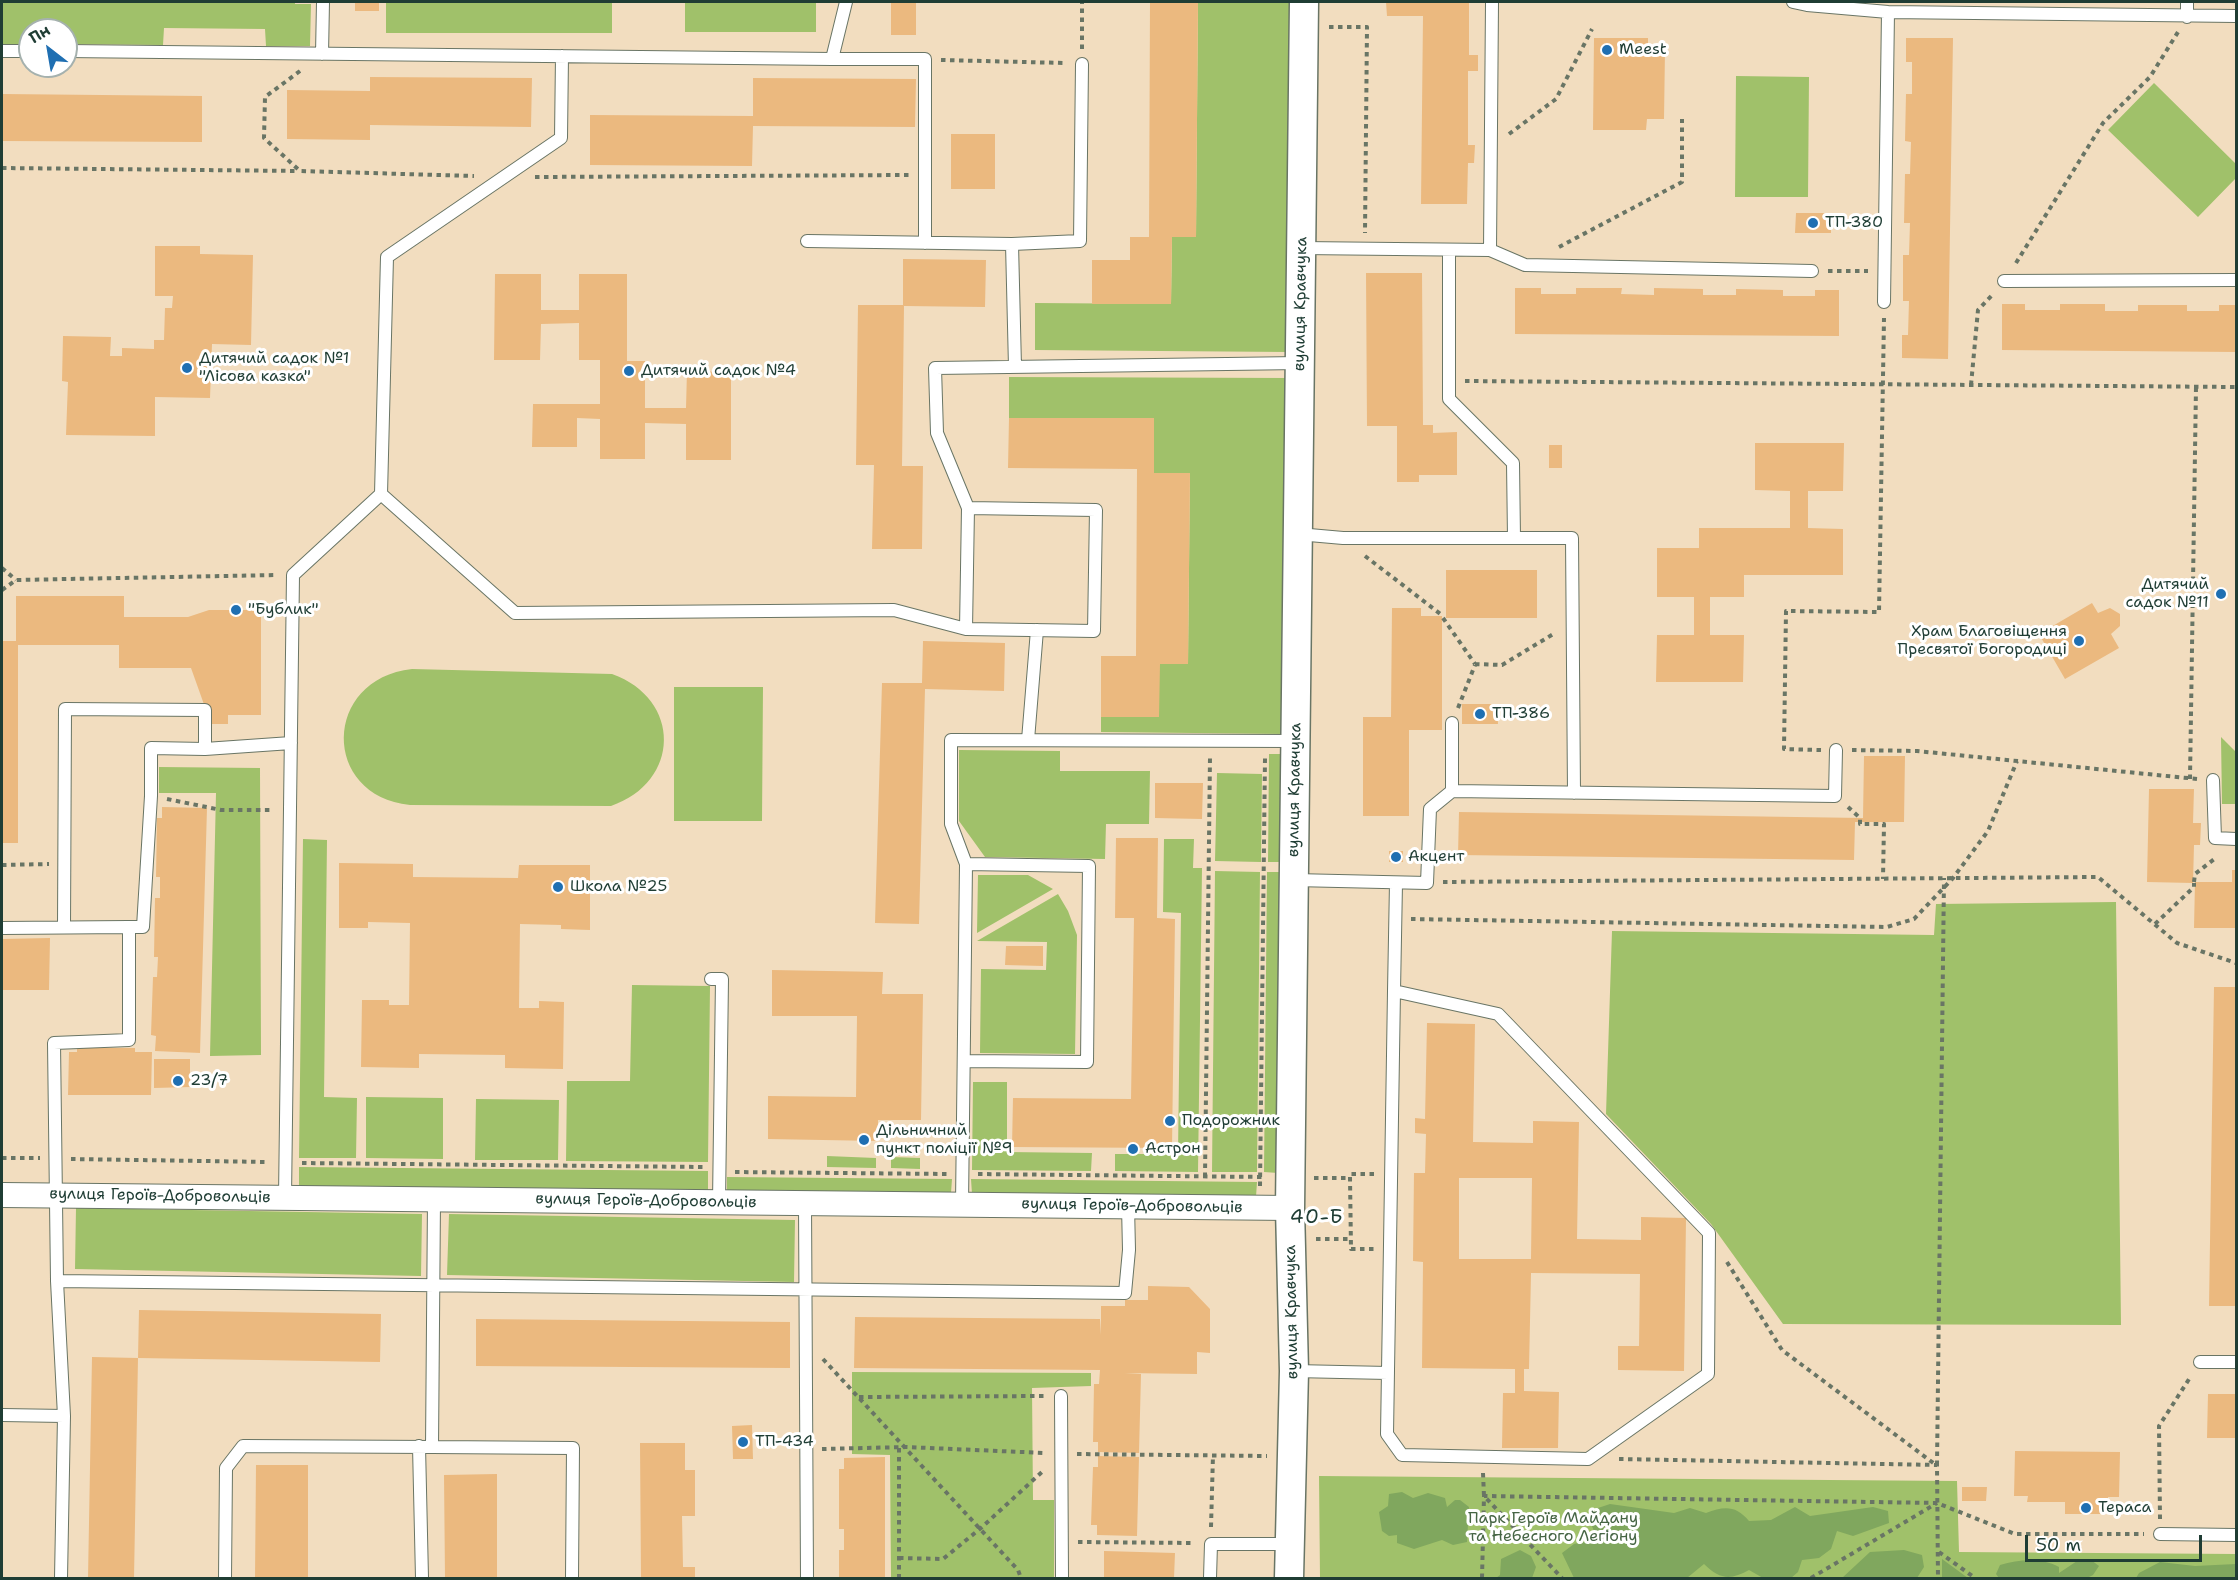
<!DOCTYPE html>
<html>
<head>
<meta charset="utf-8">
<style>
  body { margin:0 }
  #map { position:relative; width:2238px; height:1580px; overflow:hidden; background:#f2ddbf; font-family:"Shantell Sans",sans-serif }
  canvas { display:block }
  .frame { position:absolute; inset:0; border:3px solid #1f3d34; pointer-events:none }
  .north { position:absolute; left:18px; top:18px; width:60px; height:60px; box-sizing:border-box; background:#fff; border:2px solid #a5b1ae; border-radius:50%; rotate:329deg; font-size:16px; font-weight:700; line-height:24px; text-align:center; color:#1f3d34 }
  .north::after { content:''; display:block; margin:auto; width:21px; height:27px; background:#1f6fb2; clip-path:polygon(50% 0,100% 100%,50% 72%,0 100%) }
  .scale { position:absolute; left:2025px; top:1535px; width:177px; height:27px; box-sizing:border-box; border:3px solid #1f3d34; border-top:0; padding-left:8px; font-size:18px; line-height:21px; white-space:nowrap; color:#1f3d34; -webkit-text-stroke:4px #fff; paint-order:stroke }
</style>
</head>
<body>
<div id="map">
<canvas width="2238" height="1580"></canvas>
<div class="frame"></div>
<div class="north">Пн</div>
<div class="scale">50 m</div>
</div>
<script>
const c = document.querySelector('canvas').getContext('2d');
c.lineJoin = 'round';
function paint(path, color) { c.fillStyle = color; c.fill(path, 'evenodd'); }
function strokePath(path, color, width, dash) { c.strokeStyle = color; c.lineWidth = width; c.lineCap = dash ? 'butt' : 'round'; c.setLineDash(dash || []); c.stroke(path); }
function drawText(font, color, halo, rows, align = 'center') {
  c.font = font + ' "Shantell Sans",sans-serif'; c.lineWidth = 6; c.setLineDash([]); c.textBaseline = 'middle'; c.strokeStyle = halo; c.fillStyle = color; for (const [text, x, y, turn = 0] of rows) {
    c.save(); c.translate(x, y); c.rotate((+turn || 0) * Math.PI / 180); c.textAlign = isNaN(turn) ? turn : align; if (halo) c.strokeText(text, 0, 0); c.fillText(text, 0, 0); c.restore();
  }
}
const green = new Path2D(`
  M2,2H295V4H311L310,46H266L265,29L164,28L163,45L66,44V30H30V44H2Z
  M386,2H612V33H386Z
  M685,2H816V32H685Z
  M1198,2H1291L1288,352L1035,350V303L1171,304L1172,237H1196Z
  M1736,76L1809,77L1808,197H1735Z
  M2154,83L2236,164V178L2198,217L2108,130Z
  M1009,377L1289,378L1286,734L1101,732V717L1160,664H1188L1190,473H1154V418H1009Z
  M412,669L612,674C682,699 681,782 611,806L410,805C321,796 322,679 412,669Z
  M674,687H763L762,821H674Z
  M2221,737L2236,752V804H2222Z
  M959,750L1060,751V771H1150L1149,824H1106L1105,859L985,857L959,821Z
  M1269,754H1283L1282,862H1268Z
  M159,767L260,768L261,1055L210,1056L216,793H159Z
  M1217,773L1262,774L1261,862L1215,861Z
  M303,839L327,840L324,1097L357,1098L356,1158H299Z
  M1164,839H1194L1193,868H1202L1198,1172L1115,1171V1154H1178L1181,913L1163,912Z
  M1215,871L1260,872L1257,1172H1212Z
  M1267,872H1282L1278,1173L1264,1172Z
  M978,875H1028L1053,889L977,933Z
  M1058,894L1068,911L1077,935L1075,1054L980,1053L981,969L1046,970L1047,942L977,941Z
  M2116,902L2121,1325L1783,1324L1711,1224L1606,1114L1612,931L1934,935L1936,904Z
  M632,985L710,986L708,1162L566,1161L567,1081H630Z
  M973,1082H1007V1152L1092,1153L1091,1171L972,1170Z
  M366,1097L443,1098V1159L366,1158Z
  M476,1099L559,1100L558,1160H475Z
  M827,1156L876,1158V1168L827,1167Z
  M891,1157L920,1158V1169L891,1168Z
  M299,1167L708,1171V1191L299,1187Z
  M727,1177L952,1179L951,1193L727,1191Z
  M971,1179L1257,1182L1256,1197L972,1194Z
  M76,1208L422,1214L421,1276L75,1269Z
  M449,1214L795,1220L794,1282L447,1275Z
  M852,1372L1091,1373V1386L1032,1388L1033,1500H1054V1578H891L890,1455L852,1454Z
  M1319,1476L1957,1481L1959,1552L2236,1554V1578H1320Z`);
const forest = new Path2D(`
  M1402,1492L1413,1498L1428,1493L1445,1498L1447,1507L1455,1500H1460L1469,1507L1467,1542L1453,1545L1442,1540L1414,1549L1397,1543V1535L1389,1536L1382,1531L1379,1512L1388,1506L1389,1494Z
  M1610,1504L1674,1513L1690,1508L1706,1513C1724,1506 1736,1505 1749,1521L1771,1520L1795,1507L1810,1516L1873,1507L1888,1511L1889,1523L1853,1536L1837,1531L1831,1549L1819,1558L1802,1560L1798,1572L1791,1578H1763L1749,1570C1731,1580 1720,1580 1704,1564L1687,1578H1574L1562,1553L1574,1544L1597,1539L1590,1521L1598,1508Z
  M1520,1550L1531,1556L1536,1567L1532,1578H1496L1500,1575L1501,1559Z
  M1904,1550L1922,1555L1924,1567L1917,1578H1842L1870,1552Z
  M1942,1559L1968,1578H1942Z
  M2091,1560L2099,1566L2093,1575L2087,1578H1999L1996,1574L2000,1565C2019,1560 2040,1557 2059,1567V1573L2077,1561Z
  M2160,1562L2195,1566L2236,1564V1578H2136L2139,1573Z`);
const building = new Path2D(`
  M355,2H379V11H355Z
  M891,2H916V35H891Z
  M1150,2H1198L1196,237H1172L1171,304H1092V260H1130V237H1149Z
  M1386,2H1469V55H1478V71H1468V145H1475L1474,163H1468L1467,204H1421L1423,16H1387Z
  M1594,38H1648V50H1665L1664,119H1647L1646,130H1593Z
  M1906,38H1953L1948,359L1902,358V335H1908L1909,301H1903V255H1909L1910,223H1904L1905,174H1910L1911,142L1905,141L1906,94H1912V62H1906Z
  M370,77L532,78L531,127L370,125V140L287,139V90L370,91Z
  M753,78L916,79L915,127L753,126L752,166L590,165V115L753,116Z
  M2,94L202,96V142L2,141Z
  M951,134H995V189H951Z
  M1796,213H1831V233H1795Z
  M155,246H200V254L253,255L251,345L212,344L210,398L155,397V436L66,435L68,382L62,381L63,336L111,337L110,356H122V348L154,349V340H164L165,308H172L173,296H155Z
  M903,259L986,260L985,307L904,306L902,466H923L922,549H872L874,465H856L858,305H903Z
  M1366,273H1422L1423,425H1433V433L1457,432V475H1419V482H1397V426H1367Z
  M495,274H541V310H579V274H627V361H645V408H686L687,371L731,372V460H686V424L645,423V459H600V419L577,418V447H532L533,404H600V360H579V323L541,324L540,360H494Z
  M1515,288H1541V294H1576V288H1622L1621,294L1654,295V288L1703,289V295H1736V289L1783,290V296H1815V290H1839V336L1515,334Z
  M2002,304H2025V310H2060V304H2105V311H2138V305H2187V311H2219V305H2236V352L2002,350Z
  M1009,418H1154V473H1190L1188,664H1160L1159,717H1101V656H1136L1137,469L1008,468Z
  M1755,443H1844L1843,491H1808V528L1843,529V575H1744V597H1710V635H1744L1743,682H1656L1657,635H1694V597H1657V548H1699V528H1790V491L1755,490Z
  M1549,445H1562V468H1549Z
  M1446,570H1537V618H1446Z
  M16,596H124V617H188L209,610H261V715H228V724H211L191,668H119V645H18V843H2V641H16Z
  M2092,603L2098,613L2110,608L2120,614V626L2111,634L2119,648L2065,679L2039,634Z
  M1392,608H1421V616H1442V730H1409V816H1363V717H1391Z
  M923,641L1005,643L1004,691L925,689L919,924L875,923L882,683H922Z
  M1462,704H1497L1498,724H1462Z
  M1864,756H1905L1904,822H1855L1854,860L1458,855L1459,812L1863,818Z
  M1155,783H1203L1202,819L1155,818Z
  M2149,789H2194L2193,823H2201L2200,845H2194L2193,883L2147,882Z
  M162,807L207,808L200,1053L155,1051L156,1036L151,1035L153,977H157L158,957H154L155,898H160V877H156L157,818H162Z
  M1116,838H1158L1157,918L1175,919L1172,1148L1012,1147L1013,1098L1131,1099L1134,918H1115Z
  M1389,851H1403V862H1389Z
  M339,863L413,864V877L518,878L519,865H590V930L561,929V925L520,924L519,1008H539V1001L564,1002L563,1069L505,1068V1055L419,1054V1068L361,1067L362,1000H389V1005H409L410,923L368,922V928H339Z
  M2232,870H2236V928H2194L2195,882H2232Z
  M50,938L49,990H2V939Z
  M1006,946H1043V966L1005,965Z
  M772,970L883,972L882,994H923L921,1120H878V1141L768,1139V1096L856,1097L857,1016H772Z
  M2214,987H2236V1306H2209Z
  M1427,1023L1475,1024L1473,1142L1533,1143V1121L1579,1122L1577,1239L1641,1240V1217L1686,1218L1684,1371L1618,1370V1346H1639L1640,1274L1531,1273L1529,1369H1524V1391L1559,1392L1558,1448H1502L1503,1393H1515V1369L1422,1368L1423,1262L1413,1261L1414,1173H1425L1426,1134L1415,1133V1118L1425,1119ZM1459,1178H1532L1531,1259H1459Z
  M77,1048H135V1052H152L151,1095H68L69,1052H77Z
  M154,1059H190V1087L154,1088Z
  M1148,1286L1189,1287L1210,1309V1353L1197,1352V1374L1125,1373L1141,1374L1139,1453L1098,1452V1442H1093L1094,1384H1099L1100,1370L854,1368L855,1317L1100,1319L1101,1335V1306H1125V1300H1148Z
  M139,1310L381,1314L380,1362L138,1358Z
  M476,1319L790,1322V1368L476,1366Z
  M92,1357L138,1358L134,1578H88Z
  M2208,1394H2236V1438H2207Z
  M752,1425L753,1459H733L732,1426Z
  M640,1443H685V1470H695V1516H682L683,1567H695V1578H641Z
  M2015,1451L2120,1452L2119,1497H2108V1514H2065V1502H2027L2028,1496H2014Z
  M1098,1456L1139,1457L1137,1536L1097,1535V1525H1091L1093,1467H1098Z
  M885,1457V1578H839V1550H844V1529H839V1469H844V1458Z
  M256,1465H308V1578H255Z
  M497,1474V1578H445L444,1475Z
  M1962,1487H1987L1986,1501H1962Z
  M1104,1551L1175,1553L1174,1578H1104Z`);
const path = new Path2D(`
  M1329,27H1367L1365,233
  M1082,49V2
  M941,60L1065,63
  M300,71L265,97L264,138L300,171L474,176
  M1509,134L1556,99L1592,29
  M2,168L299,171
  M535,177L909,175
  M1559,247L1682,182V119
  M2016,263L2103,123L2150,77L2178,32
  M1828,271H1868
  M1465,381L2236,387
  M1971,385L1978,310L1994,293
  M1365,556L1443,616
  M2,568L16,580
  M2,590L16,580L277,575
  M1443,618L1475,664
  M1475,664L1502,665L1555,633
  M1458,708L1475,665
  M1821,750L1784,749L1786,611L1879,612L1884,318
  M1852,750L1917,751L2197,779
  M2190,779L2196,387
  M167,799L221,810H272
  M1848,807L1860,818V824H1884L1883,879
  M2,865L49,864
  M1443,882L2098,877L2177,943L2236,963
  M2194,882L2195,874L2217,857
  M1411,919L1887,927L1914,919L1953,878L1988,831L2017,761
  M2155,924L2194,887V883
  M2,1158H40
  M71,1159L268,1162
  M302,1163L703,1167
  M735,1172L947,1174
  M978,1174L1265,1177
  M1374,1174H1350V1178L1351,1249H1374
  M1205,1177L1210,757
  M1314,1178H1350
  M1260,1186L1265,758
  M1316,1239H1351
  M1727,1262L1782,1350L1936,1465
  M823,1359L1018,1570L1021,1578
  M859,1397L1044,1396
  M899,1448V1578
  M822,1449L906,1447L1045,1453
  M1077,1454L1267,1456
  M1619,1459L1937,1465L1938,1578
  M1937,1465L1944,878
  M1483,1473L1484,1496L1562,1578
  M2160,1519L2159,1426L2191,1376
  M1211,1527L1213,1455
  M1078,1542L1194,1543
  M1939,1552L1975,1578
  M899,1558L943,1559L981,1528L1043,1471
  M1482,1578L1484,1496L1937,1503L2015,1534H2144
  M1811,1578L1937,1503`);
const service = new Path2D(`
  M1793,2L1807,5L1888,12L2236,16
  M2187,17V2
  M2,51H30
  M66,51L832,59L846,2
  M322,54L323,2
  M832,59H925V243
  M807,241L1012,244L1080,241L1082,64
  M1012,244L1015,367
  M1301,248L1490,250L1525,265L1812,271
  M1449,250V399L1513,463L1514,538
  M1490,250L1492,2
  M2004,281L2236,280
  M1884,302L1888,12
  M381,494L387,257L561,138L562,56
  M968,508L937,433L935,368L1300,363
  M1298,534L1343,538H1572L1574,793
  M1452,723V791
  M1028,740L1037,630
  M2213,780L2215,838L2236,839
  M1294,880L1427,883L1430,809L1452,791L1835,796L1836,750
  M64,927L65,709L205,710V749L291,743
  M129,927H143L151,796V748L205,749
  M2,928L129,927V1040L54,1043L57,1281L1125,1293L1129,1250L1128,1206
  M711,979H722L719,1202
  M1394,991L1498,1014L1709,1233L1708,1374L1588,1459L1402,1455L1387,1434Z
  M1394,991L1396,883
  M964,1061L1087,1062L1089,866L966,864
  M285,1197L293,575L381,494L515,613L894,610L966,629L1094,631L1096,510L968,508L966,629
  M434,1199L432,1447L573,1448L572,1578
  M805,1203L807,1578
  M962,1204L966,864L951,824V740L1295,741
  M57,1281L64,1416L61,1578
  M2200,1362H2236
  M1294,1371L1388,1373
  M1061,1396L1062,1578
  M2,1415L64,1416
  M419,1446L422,1578
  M2160,1534L2236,1535
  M225,1578L226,1468L243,1446L432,1447
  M1210,1578L1211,1544H1290`);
const minor = new Path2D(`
  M2,1195L1290,1208`);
const tertiary = new Path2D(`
  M1289,1578L1294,1371L1290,1208L1304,2`);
const markers = [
  [1607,50,6,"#1f6fb2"],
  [1813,223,6,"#1f6fb2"],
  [187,368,6,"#1f6fb2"],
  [629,371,6,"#1f6fb2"],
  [2221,594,6,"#1f6fb2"],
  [236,610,6,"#1f6fb2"],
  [2079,641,6,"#1f6fb2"],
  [1480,714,6,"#1f6fb2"],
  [1396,857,6,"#1f6fb2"],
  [558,887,6,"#1f6fb2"],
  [178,1081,6,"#1f6fb2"],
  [1170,1121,6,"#1f6fb2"],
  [864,1140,6,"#1f6fb2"],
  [1133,1149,6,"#1f6fb2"],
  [743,1442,6,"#1f6fb2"],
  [2086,1508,6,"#1f6fb2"]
];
const poiNames = [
  ["Meest",1619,50],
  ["ТП-380",1825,223],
  ["Дитячий садок №1",199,359],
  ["\"Лісова казка\"",199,377],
  ["Дитячий садок №4",641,371],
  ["Дитячий",2209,585,"right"],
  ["садок №11",2209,603,"right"],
  ["\"Бублик\"",248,610],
  ["Храм Благовіщення",2067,632,"right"],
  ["Пресвятої Богородиці",2067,650,"right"],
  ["ТП-386",1492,714],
  ["Акцент",1408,857],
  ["Школа №25",570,887],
  ["23/7",190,1081],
  ["Подорожник",1182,1121],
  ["Дільничний",876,1131],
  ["пункт поліції №9",876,1149],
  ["Астрон",1145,1149],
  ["ТП-434",755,1442],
  ["Тераса",2098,1508]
];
const streetNames = [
  ["вулиця Кравчука",1301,304,-89],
  ["вулиця Кравчука",1295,790,-89],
  ["вулиця Героїв-Добровольців",160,1196,1],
  ["вулиця Героїв-Добровольців",646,1201,1],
  ["вулиця Героїв-Добровольців",1132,1206,1],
  ["вулиця Кравчука",1292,1312,-91]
];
const parkNames = [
  ["Парк Героїв Майдану",1553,1519],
  ["та Небесного Легіону",1553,1537]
];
const quarterNames = [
  ["40-Б",1317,1218]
];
paint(green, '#a0c16a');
paint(forest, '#80a75e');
paint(building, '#ebb97f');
strokePath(service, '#697565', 14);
strokePath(minor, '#697565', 26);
strokePath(tertiary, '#697565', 31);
strokePath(path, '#697565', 4, [4.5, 4.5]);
strokePath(service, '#fff', 12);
strokePath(minor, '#fff', 24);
strokePath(tertiary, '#fff', 28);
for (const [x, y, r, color] of markers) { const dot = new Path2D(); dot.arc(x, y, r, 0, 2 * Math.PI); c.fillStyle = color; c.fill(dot); strokePath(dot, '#fff', 2); }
drawText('16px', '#1f3d34', '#fff', poiNames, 'left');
drawText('16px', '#1f3d34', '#fff', streetNames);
drawText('16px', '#466544', '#fff', parkNames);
c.letterSpacing = '1.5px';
drawText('20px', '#1f3d34', '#fff', quarterNames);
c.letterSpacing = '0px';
</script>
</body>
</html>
